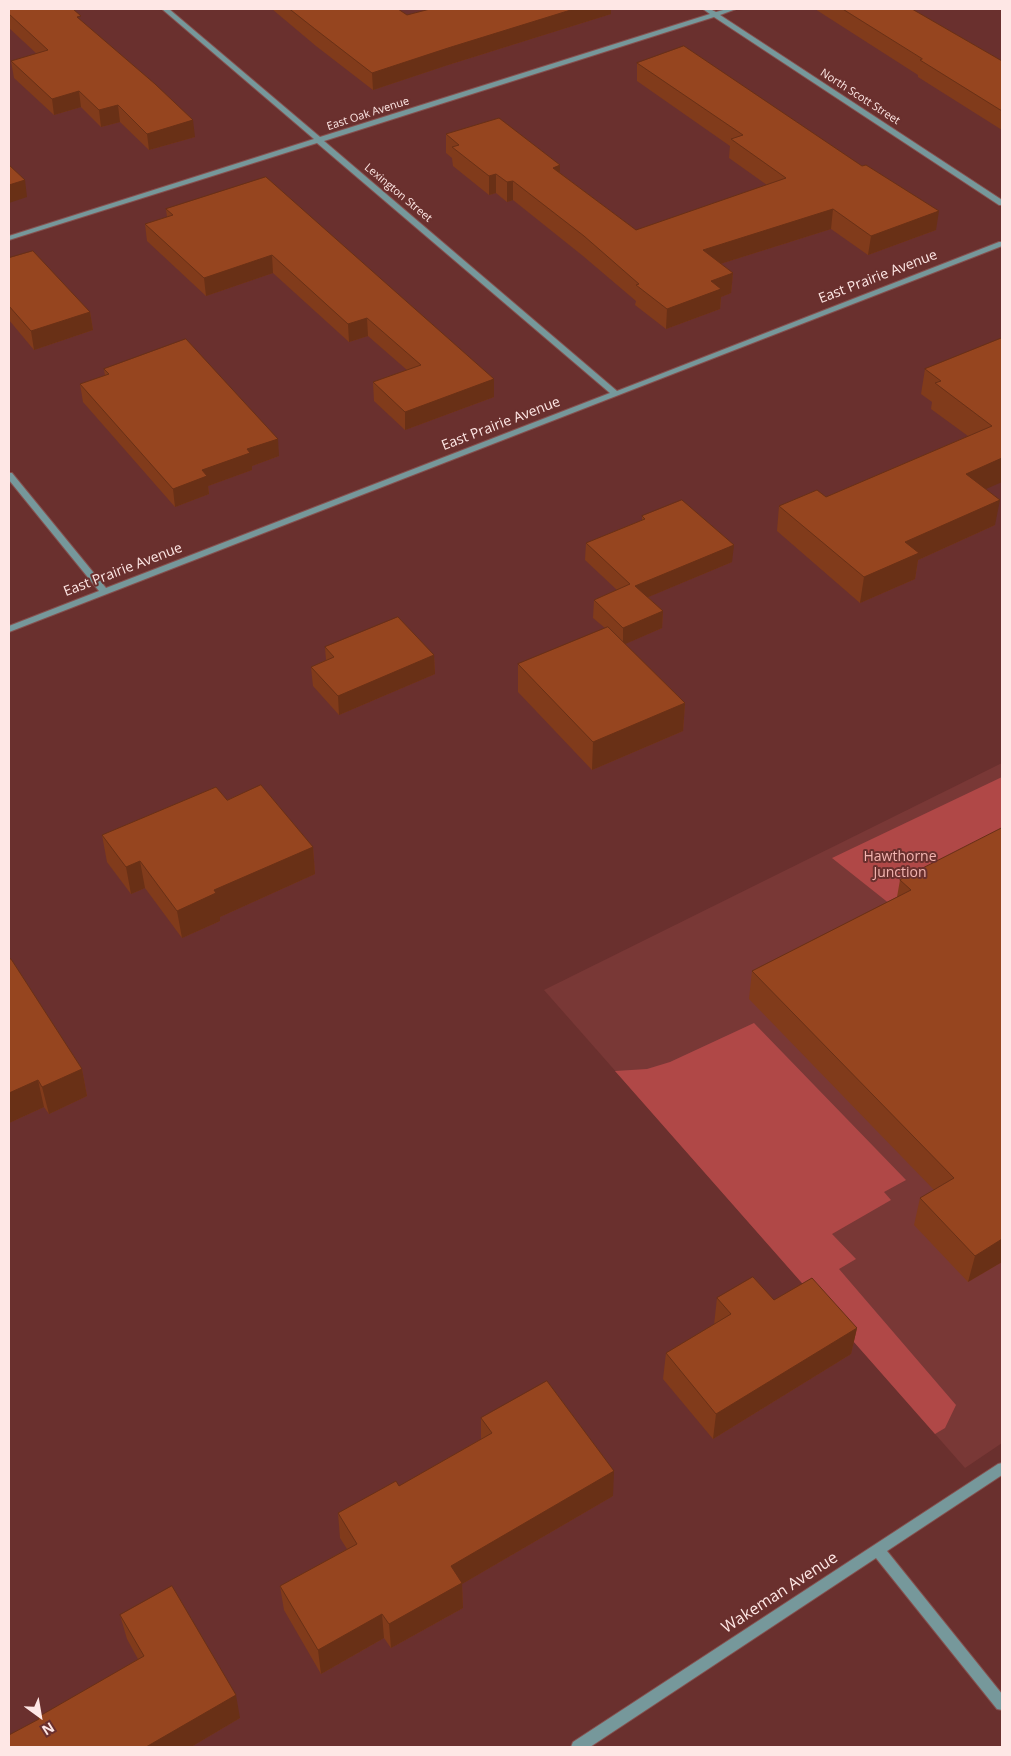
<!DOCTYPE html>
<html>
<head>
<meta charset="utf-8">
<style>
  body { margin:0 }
  #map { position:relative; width:1011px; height:1756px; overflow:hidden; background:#6a302e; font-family:"Open Sans",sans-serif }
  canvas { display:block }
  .frame { position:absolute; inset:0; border:10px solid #fee7e5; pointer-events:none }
  .north { position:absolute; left:15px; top:1691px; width:50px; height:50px; -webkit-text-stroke:4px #6a302e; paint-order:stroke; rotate:148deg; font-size:14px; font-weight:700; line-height:20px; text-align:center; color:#fee7e5 }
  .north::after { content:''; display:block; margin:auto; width:18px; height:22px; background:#fee7e5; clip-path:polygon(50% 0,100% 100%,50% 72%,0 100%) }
</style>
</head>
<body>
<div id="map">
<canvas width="1011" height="1756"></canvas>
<div class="frame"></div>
<div class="north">N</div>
</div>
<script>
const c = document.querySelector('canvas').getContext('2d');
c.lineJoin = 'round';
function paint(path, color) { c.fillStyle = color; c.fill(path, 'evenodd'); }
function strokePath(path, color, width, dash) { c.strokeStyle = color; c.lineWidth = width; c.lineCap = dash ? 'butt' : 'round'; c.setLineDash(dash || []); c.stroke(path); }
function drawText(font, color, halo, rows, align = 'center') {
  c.font = font + ' "Open Sans",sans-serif'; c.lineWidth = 4; c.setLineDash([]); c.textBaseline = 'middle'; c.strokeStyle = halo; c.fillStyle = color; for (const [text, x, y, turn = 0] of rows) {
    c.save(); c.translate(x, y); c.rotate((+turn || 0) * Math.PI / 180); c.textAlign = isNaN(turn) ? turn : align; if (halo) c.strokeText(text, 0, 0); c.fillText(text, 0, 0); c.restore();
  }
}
const built = new Path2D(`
  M1002,763V1443L965,1468L544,990Z`);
const green = new Path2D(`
  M1002,777V852L895,908L832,858Z
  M754,1023L906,1180L884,1192L891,1200L832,1234L856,1259L839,1269L956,1405L945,1428L935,1434L615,1071L647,1069L670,1062Z`);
const minor = new Path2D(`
  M162,9H169L320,137L710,14L703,9H710L716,12L727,9H736L720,15L1002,200V205H999L714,17L324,141L617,391L999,242H1002V246L9,632V626L99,591L9,480V473H12L106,588L610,393L317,143L9,240V236L314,139Z
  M1002,1463V1475L887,1551L1002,1694V1710L997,1709L876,1558L590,1747H571L573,1742L998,1464Z`);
const wall = new Path2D(`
  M9,9L81,21L195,137L149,150L120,122L101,127L81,107L54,115L14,78L11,61L37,54L9,28Z
  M272,9H398L407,15L430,9H611V14L448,65L373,90L316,46Z
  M815,9H912L1002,61V130L918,77V75Z
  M637,63L936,230L868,255L831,229L720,264L733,273L731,293L721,297L720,309L666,329L635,305L636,301L583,256L513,200L507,202L496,193L489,195L453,166L452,158L446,153V134L560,173L636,230L767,185L729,158L730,146L637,81Z
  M266,177L494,397L405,430L374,401L373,382L407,370L368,336L349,342L273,273L206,296L147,241L145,224L167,217L166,209Z
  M9,258L90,312L93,330L34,350L9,320Z
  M1002,338L986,489L995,525L918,560L915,579L860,603L777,531L779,506L826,497L968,436L931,409L932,402L921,394L925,369Z
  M104,369L279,456L252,466V470L208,486L209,494L175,507L83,402L80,384L105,376Z
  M642,516L732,562L648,597L663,611L662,628L625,644L685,703L683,731L592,770L518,692V664L605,628L593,618L594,600L617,590L585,560L586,543L642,520Z
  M325,647L434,655L435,674L339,715L313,686L311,667L326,660Z
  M227,800L313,847L315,874L220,917V921L182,938L145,888L131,894L107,862L102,835Z
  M1002,828V1262L968,1282L914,1225L920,1198L934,1190L749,999L752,971L897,897L900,880Z
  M9,960L82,1069L87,1096L49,1114L44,1107L9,1123Z
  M717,1298L774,1300L857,1328L851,1354L713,1439L663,1379L666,1353L714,1325Z
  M481,1418L613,1496L462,1584L463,1608L391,1648L384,1638L321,1674L284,1610L280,1586L347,1549L340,1538L338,1513L399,1486L481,1439Z
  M120,1615L240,1718L191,1747H9L39,1719L138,1659L127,1639Z`);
const shadedWall = new Path2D(`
  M574,9H611V14L448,65L373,90L372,73L448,48Z
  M79,91L81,107L54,115L52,99Z
  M118,105L120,122L101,127L99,110Z
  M193,120L195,137L149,150L147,134Z
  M560,165V184L553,168Z
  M496,174V193L489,195V176Z
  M25,180L27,197L9,203V185Z
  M513,181V200L507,202V182Z
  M833,209L831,229L701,270L703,250Z
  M939,211L936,230L868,255L871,236Z
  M272,255L273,273L206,296L204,278Z
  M733,273L731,293L721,297L720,309L666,329L667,309L711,281Z
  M90,312L93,330L34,350L31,331Z
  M367,318L368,336L349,342L348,324Z
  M494,379V397L405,430V412Z
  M278,439L279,456L252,466V470L208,486L209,494L175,507L173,489L202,470L247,449Z
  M1002,458V482L961,500L966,474Z
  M1000,500L995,525L918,560L915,579L860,603L864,577L905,542Z
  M734,545L732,562L634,603L635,586Z
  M663,611L662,628L623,645V628Z
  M434,655L435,674L339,715L338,696Z
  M685,703L683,731L592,770L593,742Z
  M313,847L315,874L220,917V921L182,938L177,911L214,890Z
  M140,861L145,888L131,894L126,867Z
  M82,1069L87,1096L49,1114L42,1087Z
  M38,1080L44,1107L9,1123V1093Z
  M1002,1239V1262L968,1282L975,1256Z
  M857,1328L851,1354L713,1439L716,1414Z
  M614,1471L613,1496L462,1584L463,1608L391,1648L389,1624L451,1566Z
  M382,1614L384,1638L321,1674L318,1650Z
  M236,1695L240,1718L191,1747H146Z`);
const building = new Path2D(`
  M9,9H73L81,16L77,17L155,84L193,120L147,134L118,105L99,110L79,91L52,99L11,61L48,50L9,14Z
  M290,9H398L407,15L430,9H574L448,48L372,73L315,29Z
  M843,9H912L1002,61V111L920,60L922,59Z
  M684,46L862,166L866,165L939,211L871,236L833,209L703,250L733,273L711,281L721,289L667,309L636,285L639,284L584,236L513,181L507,182L496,174L489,176L452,147L459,145L446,134L499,118L560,165L553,168L636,230L786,178L731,139L743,135L637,63Z
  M9,165L25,180L9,185Z
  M266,177L494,379L405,412L373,382L421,365L367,318L348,324L272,255L204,278L145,224L173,215L166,209Z
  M33,251L90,312L31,331L9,306V258Z
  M1002,338V458L966,474L1000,500L905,542L919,553L864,577L779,506L817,490L826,497L992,426L935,383L941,381L925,369Z
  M186,339L278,439L247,449L250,453L202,470L207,476L173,489L80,384L109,374L104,369Z
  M682,500L734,545L635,586L663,611L623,628L594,600L630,584L586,543L645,519L642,516Z
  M398,617L434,655L338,696L311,667L334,657L325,647Z
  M608,627L685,703L593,742L518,664Z
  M261,785L313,847L214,890L216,893L177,911L140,861L126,867L102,835L216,787L227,800Z
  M1002,828V1239L975,1256L920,1198L954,1178L752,971L911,890L900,880Z
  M11,959L82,1069L42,1087L38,1080L9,1093V960Z
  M753,1277L774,1300L812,1278L857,1328L716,1414L666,1353L731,1314L717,1298Z
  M547,1381L614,1471L451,1566L462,1583L389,1624L382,1614L318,1650L280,1586L357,1544L338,1513L396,1481L399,1486L492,1433L481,1418Z
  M172,1586L236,1695L146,1747H9V1735L39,1719L38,1717L144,1656L120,1615Z`);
const farStreetnames = [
  ["North Scott Street",860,97,33],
  ["East Oak Avenue",368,114,-18],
  ["Lexington Street",398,193,40]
];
const streetNames = [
  ["East Prairie Avenue",878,277,-21],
  ["East Prairie Avenue",501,424,-21],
  ["East Prairie Avenue",123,570,-21]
];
const parkNames = [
  ["Hawthorne",900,857],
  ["Junction",900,873]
];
const nearStreetnames = [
  ["Wakeman Avenue",780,1593,-33]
];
paint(built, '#793836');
paint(green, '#b04847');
strokePath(minor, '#85514f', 2);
paint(minor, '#76989b');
paint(wall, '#813b1b');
paint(shadedWall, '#693016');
paint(building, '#96451f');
strokePath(building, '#693016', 1);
drawText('11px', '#fee7e5', '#6a302e', farStreetnames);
drawText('14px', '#fee7e5', '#6a302e', streetNames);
drawText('14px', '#f3b5b1', '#6a302e', parkNames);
drawText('16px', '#fee7e5', '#6a302e', nearStreetnames);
</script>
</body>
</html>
